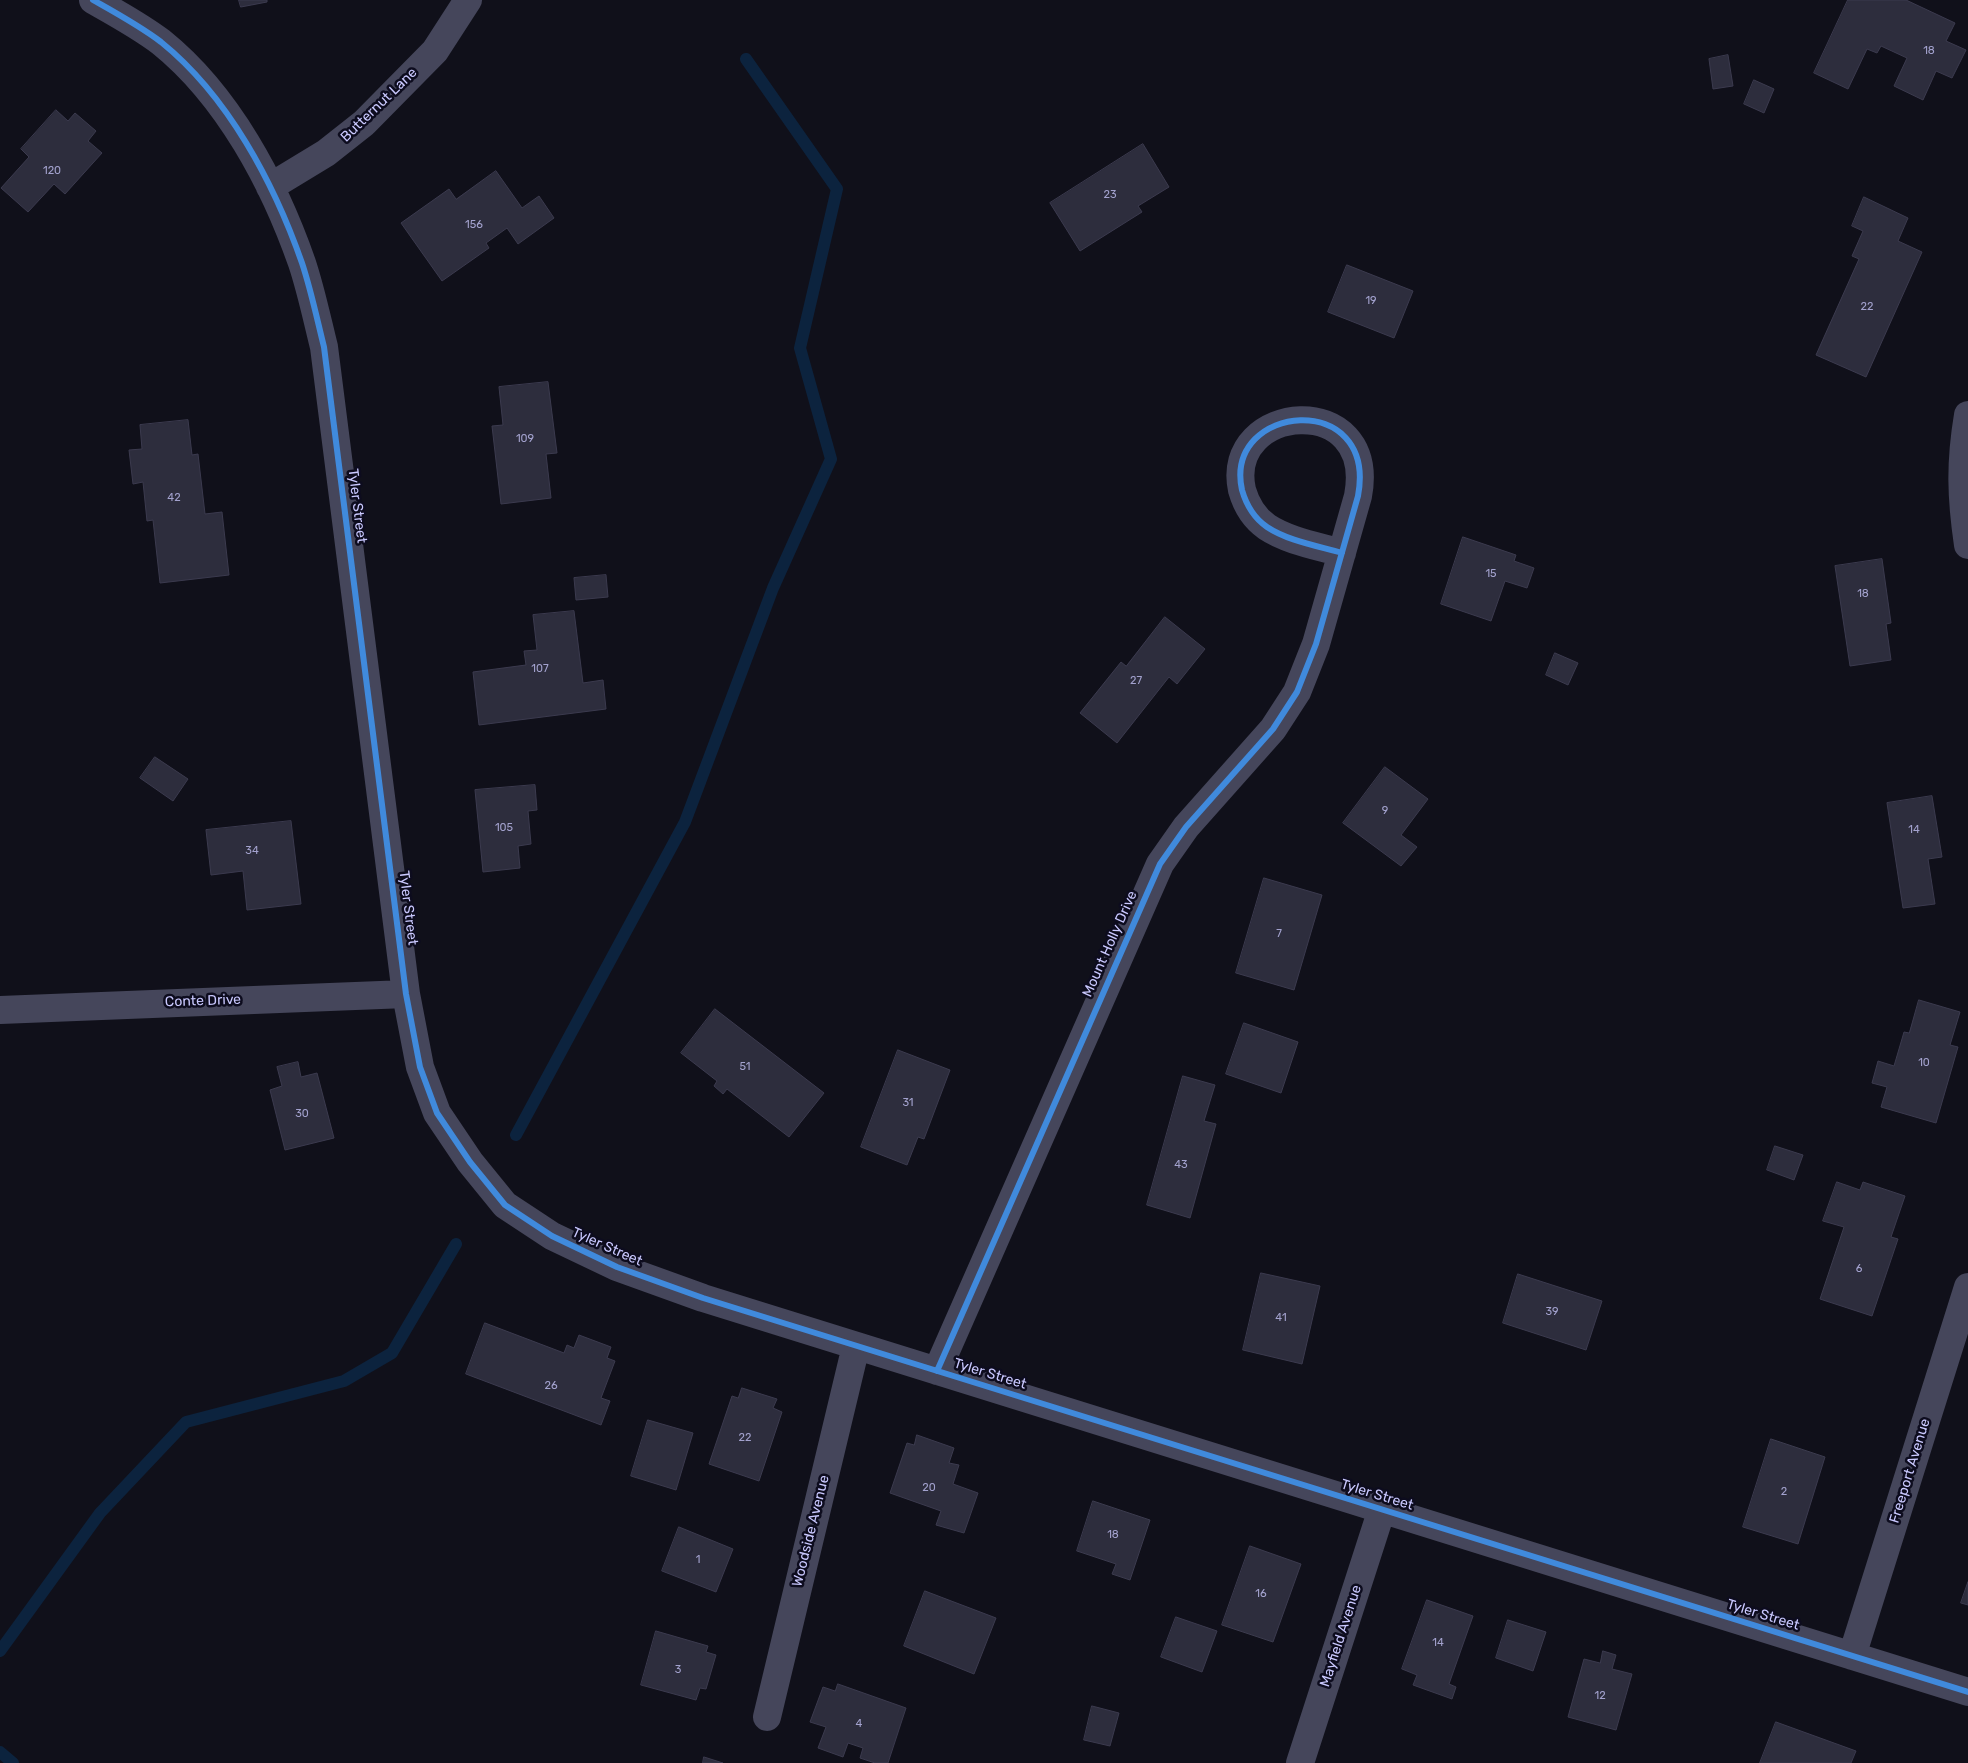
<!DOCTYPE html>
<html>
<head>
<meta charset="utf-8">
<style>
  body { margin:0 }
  canvas { display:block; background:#10101a }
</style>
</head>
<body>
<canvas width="1968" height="1763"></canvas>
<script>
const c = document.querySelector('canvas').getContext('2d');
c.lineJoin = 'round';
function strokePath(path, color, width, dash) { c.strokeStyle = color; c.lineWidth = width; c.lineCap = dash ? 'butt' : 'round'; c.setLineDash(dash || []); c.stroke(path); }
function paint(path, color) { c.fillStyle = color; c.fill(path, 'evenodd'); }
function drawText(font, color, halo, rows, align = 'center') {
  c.font = font + ' Rubik,sans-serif'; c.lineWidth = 5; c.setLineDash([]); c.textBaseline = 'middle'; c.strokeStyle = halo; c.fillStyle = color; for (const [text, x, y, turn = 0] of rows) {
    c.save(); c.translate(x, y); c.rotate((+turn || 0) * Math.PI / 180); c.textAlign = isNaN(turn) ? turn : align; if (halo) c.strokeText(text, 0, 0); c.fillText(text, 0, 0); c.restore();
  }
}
const stream = new Path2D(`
  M516,1135L685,822L773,588L831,459L800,348L837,189L746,59
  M0,1651L100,1513L186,1422L344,1381L392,1353L456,1244
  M0,1752L13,1763`);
const building = new Path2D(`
  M239,0H267V2L241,7Z
  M1848,0H1906L1955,23L1946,41L1966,50L1952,78L1936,71L1923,100L1894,86L1907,58L1881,46L1877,53L1867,49L1848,89L1814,73Z
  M1728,55L1733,86L1713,89L1709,59Z
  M1754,80L1774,89L1764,113L1744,104Z
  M56,110L68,121L75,113L96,131L88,141L102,153L65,194L54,184L28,212L1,188L29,157L21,149Z
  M1143,144L1169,187L1138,206L1142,212L1080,251L1050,203Z
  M496,171L522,208L539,196L554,218L518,244L507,228L486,243L489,248L442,281L401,223L449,189L456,199Z
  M1864,197L1908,218L1898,241L1922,252L1866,377L1816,355L1859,259L1852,256L1863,231L1852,226Z
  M1347,265L1413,291L1394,338L1328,312Z
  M548,382L557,453L546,454L551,498L501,504L492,426L503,425L499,387Z
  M188,420L192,455L198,454L205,514L222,512L229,575L160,583L153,520L147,521L143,482L133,484L129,450L142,449L140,425Z
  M1463,537L1516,555L1514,561L1534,568L1527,588L1505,581L1491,621L1441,604Z
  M1882,559L1891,623L1886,624L1891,660L1850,666L1835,566Z
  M606,575L608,597L576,600L574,578Z
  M574,611L583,683L603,680L606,709L479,725L473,672L526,665L524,651L537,650L533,615Z
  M1165,617L1205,649L1177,684L1169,677L1117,743L1080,713L1121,662L1126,666Z
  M1555,653L1578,663L1568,685L1546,675Z
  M155,757L188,779L173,801L140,778Z
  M1385,767L1428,799L1401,835L1417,847L1401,866L1343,823Z
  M535,785L537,810L528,811L531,844L518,846L520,868L483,872L475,790Z
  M1932,796L1942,857L1928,859L1935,904L1903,908L1887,803Z
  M291,821L301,904L247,910L243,871L211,875L206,830Z
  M1264,878L1322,895L1294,990L1236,973Z
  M1919,1000L1960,1012L1950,1045L1958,1047L1936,1123L1881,1107L1887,1087L1872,1083L1878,1061L1894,1066L1904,1032L1909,1033Z
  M715,1009L824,1093L789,1137L727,1089L723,1094L714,1086L717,1081L681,1053Z
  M1244,1023L1298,1042L1281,1093L1226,1074Z
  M898,1050L950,1070L924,1139L918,1137L907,1165L861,1147Z
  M298,1062L301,1077L317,1073L334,1138L285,1150L270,1090L282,1086L277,1067Z
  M1183,1076L1215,1085L1204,1121L1216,1124L1190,1218L1147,1205Z
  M1775,1146L1803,1155L1794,1180L1767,1170Z
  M1837,1182L1860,1190L1863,1182L1905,1196L1891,1237L1898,1239L1872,1316L1820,1299L1844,1227L1823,1221Z
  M1261,1273L1320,1286L1302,1364L1243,1350Z
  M1518,1274L1602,1301L1586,1350L1503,1323Z
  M485,1323L564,1353L567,1345L574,1348L579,1335L611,1347L607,1358L615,1361L601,1398L610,1401L601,1425L466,1374Z
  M742,1388L777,1399L773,1408L782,1412L759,1481L709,1464L732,1396L738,1398Z
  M648,1420L693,1433L676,1490L631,1476Z
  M917,1435L954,1448L949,1463L959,1465L953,1484L978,1493L964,1533L936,1525L941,1511L890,1493L907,1443L914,1445Z
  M1771,1439L1825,1457L1798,1544L1743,1527Z
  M1093,1501L1150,1520L1130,1580L1112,1574L1116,1564L1077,1551Z
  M679,1527L733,1549L716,1592L662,1571Z
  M1250,1546L1301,1564L1273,1642L1222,1625Z
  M1968,1582V1605L1961,1603Z
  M925,1591L996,1618L974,1674L904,1646Z
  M1427,1600L1473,1616L1449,1684L1456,1687L1452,1699L1413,1685L1417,1675L1402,1669Z
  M1176,1617L1217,1631L1202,1672L1161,1657Z
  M1508,1620L1546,1632L1533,1671L1496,1658Z
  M656,1631L708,1646L706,1652L716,1655L706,1689L700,1688L696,1700L641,1685Z
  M1603,1651L1616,1655L1612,1669L1632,1674L1616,1730L1568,1717L1584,1659L1600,1663Z
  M838,1684L906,1708L888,1763H875L860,1758L863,1748L848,1743L843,1757L818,1748L826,1727L810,1722L823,1687L835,1691Z
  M1092,1706L1119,1713L1110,1746L1084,1740Z
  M1776,1722L1856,1751L1851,1763H1760Z
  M704,1757L723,1763H703Z`);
const street = new Path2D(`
  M93,0C116,13 140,26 161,42C228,96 274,183 302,263C311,290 317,319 324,347L406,994L420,1067L437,1113L470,1162L505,1205L552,1236L617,1267L703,1298L1968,1692
  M270,187L326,153L364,123L435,51L468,0
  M1968,415C1960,463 1961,497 1968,545
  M0,1010L406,994
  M937,1371L1160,864L1186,827L1273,729L1297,692L1316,644L1358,496C1378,389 1223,403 1242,490C1246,504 1254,518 1267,527C1288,541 1318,546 1342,553
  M1852,1656L1968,1287
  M767,1717L856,1346
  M1300,1763L1382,1509`);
const cycleway = new Path2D(`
  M93,0C116,13 140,26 161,42C228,96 274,183 302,263C311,290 317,319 324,347L406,994L420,1067L437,1113L470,1162L505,1205L552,1236L617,1267L703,1298L1968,1692
  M937,1371L1160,864L1186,827L1273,729L1297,692L1316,644L1358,496C1378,389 1223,403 1242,490C1246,504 1254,518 1267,527C1288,541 1318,546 1342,553`);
const numberNames = [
  ["18",1929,51],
  ["120",52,171],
  ["23",1110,195],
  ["156",474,225],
  ["19",1371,301],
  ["22",1867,307],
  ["109",525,439],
  ["42",174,498],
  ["15",1491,574],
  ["18",1863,594],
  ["107",540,669],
  ["27",1136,681],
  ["9",1385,811],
  ["105",504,828],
  ["14",1914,830],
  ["34",252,851],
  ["7",1279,934],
  ["10",1924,1063],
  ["51",745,1067],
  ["31",908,1103],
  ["30",302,1114],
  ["43",1181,1165],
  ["6",1859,1269],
  ["39",1552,1312],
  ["41",1281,1318],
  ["26",551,1386],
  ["22",745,1438],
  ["20",929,1488],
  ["2",1784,1492],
  ["18",1113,1535],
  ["1",698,1560],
  ["16",1261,1594],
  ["14",1438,1643],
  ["3",678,1670],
  ["12",1600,1696],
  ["4",859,1724]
];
const streetNames = [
  ["Butternut Lane",379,105,-44],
  ["Tyler Street",357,506,83],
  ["Tyler Street",408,908,83],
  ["Mount Holly Drive",1110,944,-66],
  ["Conte Drive",203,1001,-2],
  ["Tyler Street",607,1247,24],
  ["Tyler Street",990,1374,17],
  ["Freeport Avenue",1910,1471,-73],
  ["Tyler Street",1377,1495,17],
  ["Woodside Avenue",811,1531,-76],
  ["Tyler Street",1763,1615,17],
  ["Mayfield Avenue",1341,1636,-72]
];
strokePath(stream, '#0c233e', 12);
paint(building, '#2d2d3d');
strokePath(building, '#3b3a4e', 1);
strokePath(street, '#45465b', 28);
strokePath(cycleway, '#408adc', 6);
drawText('11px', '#a3a2ce', null, numberNames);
drawText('14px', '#cac9ff', '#0d0c1e', streetNames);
</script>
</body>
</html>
